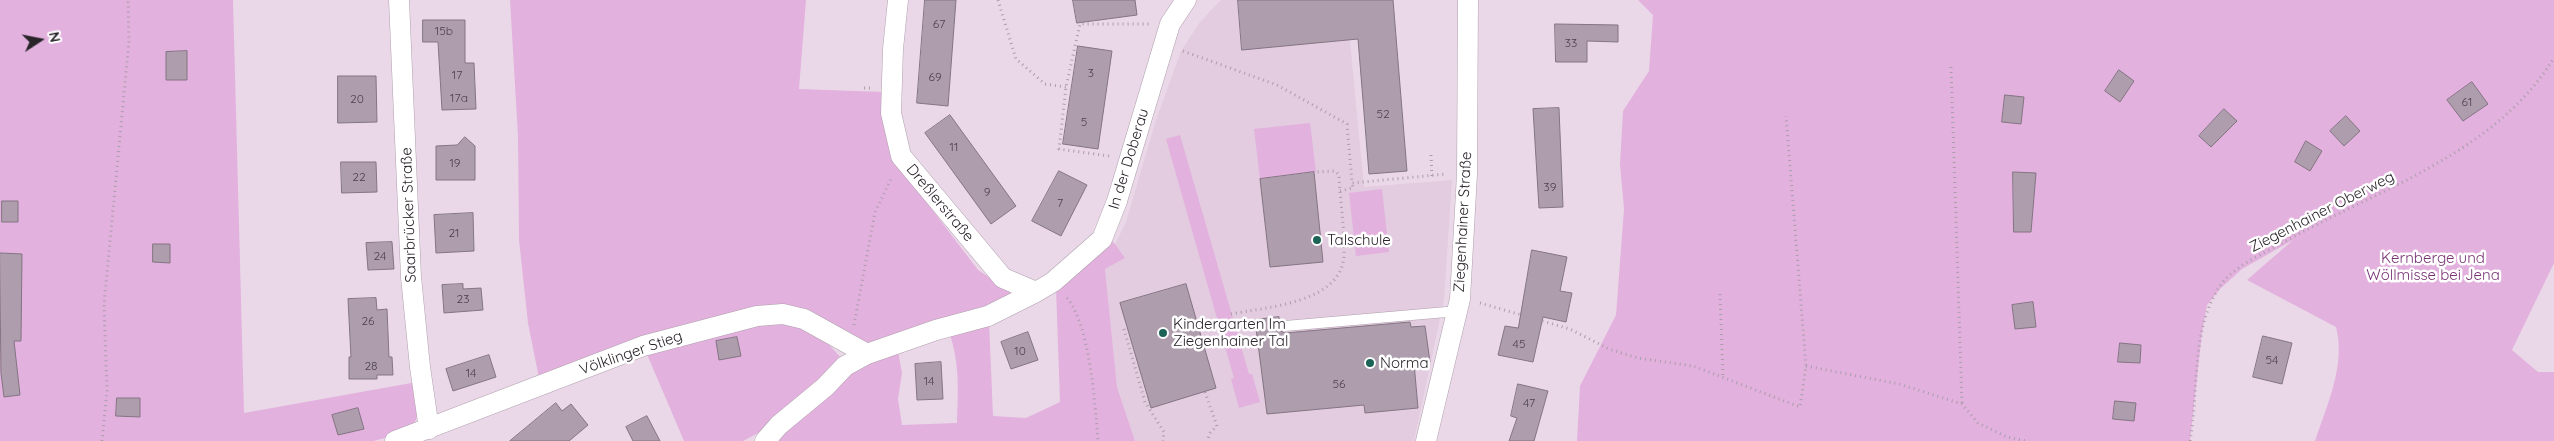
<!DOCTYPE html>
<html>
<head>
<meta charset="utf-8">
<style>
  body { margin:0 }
  #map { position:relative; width:2554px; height:441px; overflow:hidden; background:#ead8e8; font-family:Quicksand,sans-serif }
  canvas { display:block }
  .north { position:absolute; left:15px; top:15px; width:50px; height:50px; -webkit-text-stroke:4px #fff; paint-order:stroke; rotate:79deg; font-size:14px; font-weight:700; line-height:20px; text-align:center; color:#2a242a }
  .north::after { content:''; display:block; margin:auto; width:18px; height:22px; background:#2a242a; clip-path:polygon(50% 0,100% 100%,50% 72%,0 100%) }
</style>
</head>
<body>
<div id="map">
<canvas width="2554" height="441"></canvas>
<div class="north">N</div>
</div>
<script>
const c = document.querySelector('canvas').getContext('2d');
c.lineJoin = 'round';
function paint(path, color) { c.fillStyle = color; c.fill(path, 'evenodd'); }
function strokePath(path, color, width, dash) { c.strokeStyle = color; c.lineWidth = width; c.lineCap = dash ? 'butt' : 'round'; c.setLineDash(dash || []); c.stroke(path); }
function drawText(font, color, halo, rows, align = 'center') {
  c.font = font + ' Quicksand,sans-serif'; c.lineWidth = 5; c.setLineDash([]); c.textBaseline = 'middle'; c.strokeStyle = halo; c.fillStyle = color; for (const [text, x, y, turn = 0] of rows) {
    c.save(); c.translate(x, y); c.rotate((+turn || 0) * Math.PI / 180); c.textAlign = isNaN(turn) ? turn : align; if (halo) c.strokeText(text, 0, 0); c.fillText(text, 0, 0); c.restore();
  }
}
const built = new Path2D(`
  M1221,0H1346L1364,187L1452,180L1444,300L1414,441H1135L1117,387L1105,269L1125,258L1115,244L1126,222L1156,120L1181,51L1200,22Z`);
const green = new Path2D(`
  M0,0H233L244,413L417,382C419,430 420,428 374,441H0Z
  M510,0H806L799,89L884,92L899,166L978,270L1010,291V297L1005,302L868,346L806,313L640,339L603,351L600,358L539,378L528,323L519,240L518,136Z
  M1638,0H2554V263L2512,350L2538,372H2554V441H2315C2327,405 2346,365 2336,327L2247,280L2293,240L2242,269L2220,289L2207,305L2202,333L2190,441H1577L1580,386L1616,315L1624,209L1620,164L1623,111L1649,71L1653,15Z
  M1310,123L1316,172L1260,179L1254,129Z
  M1180,135L1249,374H1252L1260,402L1239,408L1231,379L1234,378L1166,139Z
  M1382,189L1389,252L1356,256L1349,193Z
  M1108,237L1115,244L1125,258L1105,269L1117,387L1135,441H771L847,372L898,351L902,373L898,399L902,425L957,423C958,391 960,363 949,332L989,321L993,416L1026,418L1060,402L1056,288C1080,276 1094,259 1108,237Z
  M783,319L823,338L842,359L758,433L743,441H684L646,352Z`);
const building = new Path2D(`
  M925,0H956L948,106L917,103Z
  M1073,0H1135L1137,15L1077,23Z
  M1238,0H1393L1407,171L1369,174L1358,39L1242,50Z
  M423,20H465V63H474L476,109L442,110L438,42H423Z
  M1555,24L1618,25V42L1587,41V62H1556Z
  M1078,46L1112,51L1098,149L1063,144Z
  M187,51V80H166V52Z
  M2119,70L2134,81L2120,102L2105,91Z
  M338,76H376L377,122L338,123Z
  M2472,82L2488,104L2463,121L2447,100Z
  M2005,95L2024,97L2021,124L2002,122Z
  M1559,108L1563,207L1539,208L1533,109Z
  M2224,109L2237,121L2211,147L2199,136Z
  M950,115L1016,206L991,224L925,133Z
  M2346,116L2360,131L2344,146L2330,131Z
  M465,137L475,146V180H436V146L457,145Z
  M2306,141L2322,151L2310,171L2295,162Z
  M341,162H376L377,192L342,193Z
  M1059,171L1087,185L1061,236L1032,221Z
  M1314,172L1323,262L1270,267L1260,179Z
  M2013,172L2036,173L2031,232H2014Z
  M2,201H18V222H2Z
  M473,213L474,251L436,253L434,215Z
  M392,242L394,269L368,270L366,243Z
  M153,244H170V263L153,262Z
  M1532,250L1567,257L1560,291L1572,293L1566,322L1543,317L1533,362L1498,355L1505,326L1518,328Z
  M0,253L22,254L21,341H14L20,395L4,397L1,373Z
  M463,284V289L481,288L483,310L444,313L442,285Z
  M1186,284L1216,388L1151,408L1120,303Z
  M376,298L377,310L387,309L389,357H392L393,375H377V379H349V357H351L348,299Z
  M2033,302L2036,327L2015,329L2012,305Z
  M1279,317V330L1285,333L1410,322L1411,327L1425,326L1430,362L1414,363L1418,408L1365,413L1364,405L1267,414L1255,320Z
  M1028,332L1038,360L1011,369L1001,342Z
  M2263,336L2292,343L2282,384L2253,377Z
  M737,337L741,356L719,360L716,341Z
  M2120,343L2141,345L2140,363L2118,362Z
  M489,355L496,377L453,391L446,369Z
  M941,362L943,399L917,400L915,364Z
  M1518,384L1548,391L1534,441H1509L1517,418L1511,416Z
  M117,398H140V417L116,416Z
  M2115,401L2136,403L2134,421L2113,419Z
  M556,403L562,411L571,404L588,425L569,441H510Z
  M358,408L364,429L338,435L332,415Z
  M647,416L660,441H633L626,427Z`);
const path = new Path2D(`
  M998,0L1016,59L1045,84L1066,87
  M1183,51L1277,85L1347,124L1352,183L1446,174
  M1951,67L1962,404
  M864,88H871
  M1431,155L1432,176
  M1109,156L1059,149L1066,87L1080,24H1149
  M1340,191L1353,188L1352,183
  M1720,294L1723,377
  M1067,298C1090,325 1095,404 1098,441
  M1480,303L1570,329L1609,349L1638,358L1693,366L1800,407L1806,366L1786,116
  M1231,314C1267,307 1342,303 1344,255C1345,229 1340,201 1339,175L1335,171L1316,172
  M854,325L875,212L892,177
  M1124,329L1145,402L1164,432L1163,441
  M1806,366L1899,384L1962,404L1978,423L2007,437L2026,441
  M1205,392L1217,426L1210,433L1207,441
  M102,441L107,391L104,305L129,41L128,0
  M2190,441C2199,392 2191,332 2218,289C2231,267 2261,255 2282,243C2376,190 2494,155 2554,58`);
const lane = new Path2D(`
  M1285,326L1458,311`);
const street = new Path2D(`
  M399,0L411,277L420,367L429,429
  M898,0L893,49L891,113L901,156L1003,278L1036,292L1053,282L1102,239L1117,201L1170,24L1186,0
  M395,441L643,346L757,316L783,314L804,319L867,354
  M765,441L779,425L825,387L845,366L867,354L936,330L988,316L1036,292
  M1426,441L1460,299L1467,174L1468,0`);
const markers = [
  [1317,240,5,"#1b6357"],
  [1163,333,5,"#1b6357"],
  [1370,363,5,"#1b6357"]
];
const numberNames = [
  ["67",939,24],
  ["15b",444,31],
  ["33",1571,43],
  ["3",1091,73],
  ["17",457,75],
  ["69",935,77],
  ["17a",459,98],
  ["20",357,99],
  ["61",2467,102],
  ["52",1383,114],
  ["5",1084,122],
  ["11",954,147],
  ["19",455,163],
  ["22",359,177],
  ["39",1550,187],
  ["9",987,192],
  ["7",1060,203],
  ["21",454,233],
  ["24",380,256],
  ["23",463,299],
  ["26",368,321],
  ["45",1519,344],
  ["10",1020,351],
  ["54",2272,360],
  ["28",371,366],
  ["14",471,373],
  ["14",929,381],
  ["56",1339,384],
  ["47",1529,403]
];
const streetNames = [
  ["In der Doberau",1129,159,-73],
  ["Dreßlerstraße",940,203,50],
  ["Ziegenhainer Oberweg",2322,212,-27],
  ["Saarbrücker Straße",409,215,-92],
  ["Ziegenhainer Straße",1463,222,-87],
  ["Völklinger Stieg",631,353,-19]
];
const poiNames = [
  ["Talschule",1327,240],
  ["Kindergarten Im",1173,324],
  ["Ziegenhainer Tal",1173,341],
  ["Norma",1380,363]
];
const parkNames = [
  ["Kernberge und",2433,258],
  ["Wöllmisse bei Jena",2433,275]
];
paint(built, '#e3cbe0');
paint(green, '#e2b1de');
paint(building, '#ae9dac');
strokePath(building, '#847583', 1);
strokePath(lane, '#b0a0ae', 11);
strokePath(street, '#b0a0ae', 21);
strokePath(path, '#ab9daa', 3, [1, 4]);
strokePath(lane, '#fff', 10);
strokePath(street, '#fff', 20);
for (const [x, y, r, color] of markers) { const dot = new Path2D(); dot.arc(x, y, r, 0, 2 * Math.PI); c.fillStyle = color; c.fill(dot); strokePath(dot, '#fff', 2); }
drawText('12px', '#4b424a', null, numberNames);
drawText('15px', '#2a242a', '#fff', streetNames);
drawText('15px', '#2a242a', '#fff', poiNames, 'left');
drawText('15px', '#783375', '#fff', parkNames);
</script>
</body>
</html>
